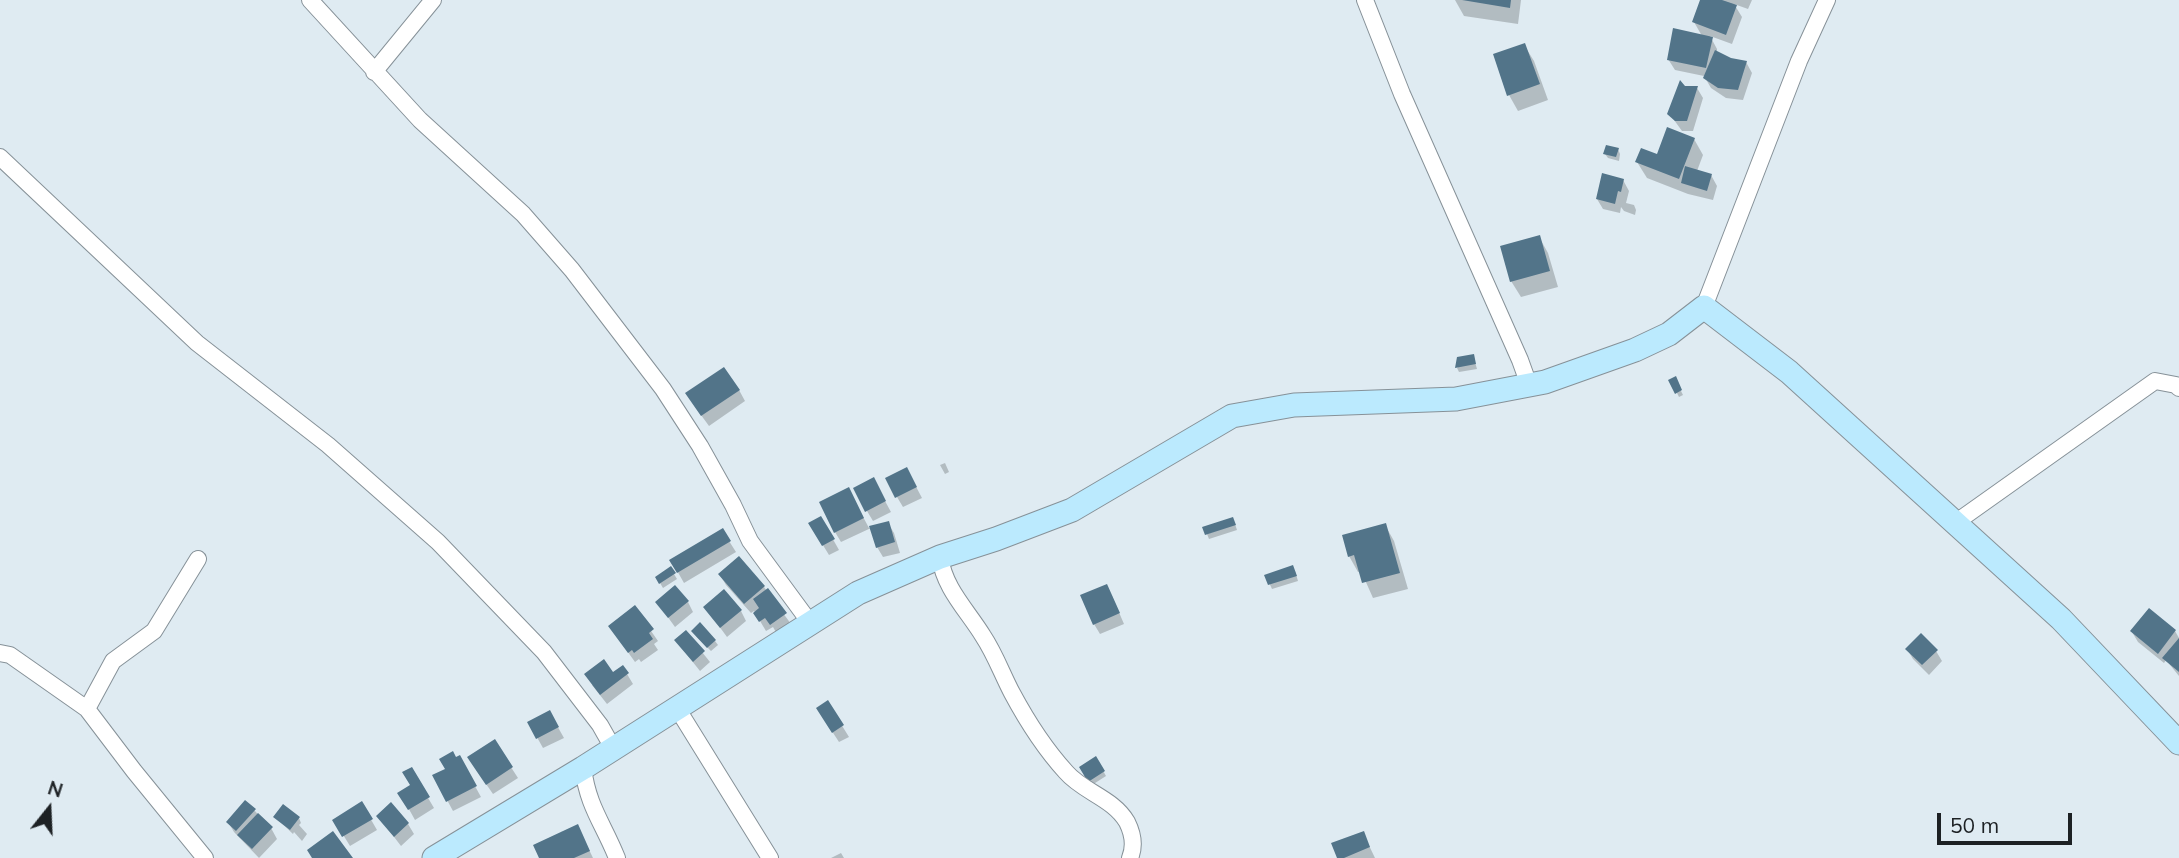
<!DOCTYPE html>
<html>
<head>
<meta charset="utf-8">
<style>
  body { margin:0 }
  #map { position:relative; width:2179px; height:858px; overflow:hidden; background:#dfebf2; font-family:Mulish,sans-serif }
  canvas { display:block }
  .north { position:absolute; left:14px; top:774px; width:70px; height:70px; -webkit-text-stroke:5px #dfebf2; paint-order:stroke; rotate:18deg; font-size:19px; font-weight:700; line-height:28px; text-align:center; color:#1d2124 }
  .north::after { content:''; display:block; margin:auto; width:24px; height:32px; background:#1d2124; clip-path:polygon(50% 0,100% 100%,50% 72%,0 100%) }
  .scale { position:absolute; left:1937px; top:813px; width:135px; height:32px; box-sizing:border-box; border:4px solid #1d2124; border-top:0; padding-left:9px; font-size:21px; line-height:24px; white-space:nowrap; color:#1d2124; -webkit-text-stroke:5px #dfebf2; paint-order:stroke }
</style>
</head>
<body>
<div id="map">
<canvas width="2179" height="858"></canvas>
<div class="north">N</div>
<div class="scale">50 m</div>
</div>
<script>
const c = document.querySelector('canvas').getContext('2d');
c.lineJoin = 'round';
function paint(path, color) { c.fillStyle = color; c.fill(path, 'evenodd'); }
function strokePath(path, color, width, dash) { c.strokeStyle = color; c.lineWidth = width; c.lineCap = dash ? 'butt' : 'round'; c.setLineDash(dash || []); c.stroke(path); }
const shadow = new Path2D(`
  M1455,0H1521L1518,24L1464,16Z
  M1702,0H1752L1748,9L1734,4L1742,17L1732,44L1710,36L1717,49V53L1730,60L1746,62L1752,73L1743,100L1726,98L1711,88L1704,76L1675,70L1668,59L1702,36L1694,22Z
  M1524,45L1534,61L1548,100L1518,111L1509,95Z
  M1697,88L1703,98L1693,131H1682L1669,113Z
  M1694,139L1703,155L1697,171L1711,175L1717,186L1713,200L1688,194L1647,178L1637,162L1658,156Z
  M1618,149L1620,154L1619,161L1608,158L1605,154Z
  M1623,180L1629,191L1626,203L1634,205L1636,210L1635,215L1624,211L1621,207L1620,213L1603,209L1597,199Z
  M1539,237L1548,253L1558,287L1521,297L1511,281Z
  M1473,355L1477,369L1459,372L1457,368Z
  M1675,379L1683,395L1679,397L1671,381Z
  M739,390L745,401L709,426L693,404Z
  M945,463L949,472L945,474L940,465Z
  M912,479L922,498L903,507L897,497Z
  M879,490L891,512L873,521L867,511Z
  M854,500L869,528H871L841,542L835,532Z
  M821,518L839,550L829,555L810,524Z
  M888,523L894,533L900,553L883,557L877,547Z
  M1235,524L1237,530L1209,539L1207,534Z
  M1385,525L1394,541L1408,589L1373,598L1361,571L1358,572L1349,556Z
  M722,530L736,552L684,583L671,560Z
  M671,569L677,579L663,588L657,578Z
  M1295,571L1298,581L1272,589L1266,576Z
  M720,575L764,587L791,624L777,634L773,627L766,631L754,611L751,613L726,585Z
  M1112,596L1124,624L1100,634L1094,624Z
  M657,602H688L693,612L675,627Z
  M705,607L741,611L746,621L727,637Z
  M635,608L658,641L654,644L658,650L641,662L639,659L635,662L610,627Z
  M2175,631L2179,638V676L2166,660L2164,663L2138,642L2132,632Z
  M686,632L710,662L700,671L676,641Z
  M696,636L715,641L718,645L711,651Z
  M1907,649L1936,651L1942,661L1929,675L1913,659Z
  M613,674H627L633,684L607,704L592,685Z
  M828,703L849,737L839,742L824,719Z
  M555,722L564,738L543,748L529,723Z
  M494,741L518,778L493,794L475,768Z
  M459,757L481,797L453,811L434,776L447,769Z
  M1096,758L1106,776L1092,785L1081,767Z
  M411,769L434,808L415,820L400,793L412,786Z
  M362,804L377,830L350,846L334,820Z
  M254,810L271,828L277,839L259,858L234,832L228,822Z
  M378,816L408,824L414,834L401,846Z
  M275,817L299,818L301,823L299,825L307,834L302,841L294,832L293,834Z
  M1363,833L1375,858H1339Z
  M583,837L593,858H541Z
  M841,853L844,858H831Z`);
const building = new Path2D(`
  M1462,0H1511L1510,8Z
  M1700,0H1722L1737,5L1726,35L1692,22Z
  M1673,28L1713,37L1706,68L1667,60Z
  M1525,43L1540,84L1507,96L1493,54Z
  M1715,50L1731,58L1747,61L1738,90L1718,88L1703,78Z
  M1680,80L1685,86H1698L1687,121H1675L1667,114Z
  M1667,127L1695,138L1679,179L1635,162L1641,148L1657,154Z
  M1606,145L1619,148L1616,157L1603,154Z
  M1685,166L1712,174L1707,191L1681,183Z
  M1602,173L1624,179L1621,192L1618,191L1615,204L1596,199Z
  M1540,235L1550,271L1510,282L1500,246Z
  M1474,354L1476,364L1455,368L1457,357Z
  M724,367L740,390L701,416L685,393Z
  M1676,376L1682,390L1675,394L1668,380Z
  M907,467L917,487L895,498L885,478Z
  M874,477L886,501L865,512L853,488Z
  M849,487L864,518L834,533L819,502Z
  M821,516L835,539L822,546L808,523Z
  M1233,517L1236,525L1205,535L1202,527Z
  M889,521L895,542L876,548L869,526Z
  M1386,523L1400,573L1362,583L1354,555L1348,557L1342,535Z
  M723,528L731,541L677,573L669,560Z
  M739,556L765,586L744,604L718,574Z
  M1293,565L1297,576L1268,585L1264,575Z
  M671,566L676,573L659,584L655,577Z
  M1107,584L1120,613L1093,625L1080,595Z
  M675,585L689,601L668,618L655,602Z
  M768,588L787,613L770,625L765,618L759,622L753,613L759,608L753,599Z
  M724,589L742,610L720,628L703,607Z
  M635,605L654,629L649,633L653,639L634,653L632,650L628,653L608,626Z
  M2149,608L2176,630L2158,654L2130,631Z
  M700,622L716,640L707,648L691,631Z
  M686,630L705,651L693,662L674,640Z
  M1921,633L1938,650L1922,665L1905,649Z
  M2179,638V672L2162,658Z
  M604,659L613,672L623,665L629,673L600,695L584,674Z
  M828,700L844,725L832,733L816,708Z
  M550,710L559,727L536,739L527,722Z
  M495,739L513,767L486,785L467,757Z
  M453,751L456,757L460,755L477,786L446,802L432,775L445,769L439,759Z
  M1096,756L1105,771L1088,782L1079,767Z
  M412,767L430,797L408,810L397,793L410,785L402,772Z
  M245,800L256,809L236,831L226,822Z
  M362,801L373,819L342,837L332,820Z
  M391,802L409,823L394,837L376,816Z
  M283,804L300,817L290,830L273,817Z
  M258,813L273,827L252,849L237,835Z
  M578,824L590,851L574,858H539L533,845Z
  M333,831L353,858H312L307,850Z
  M1364,831L1370,847L1344,858H1337L1331,843Z`);
const minor = new Path2D(`
  M310,0L420,120L523,214L572,270L663,389L700,446L733,505L750,541L811,624
  M1365,0L1402,94L1520,360L1529,385
  M374,72L433,0
  M0,157L197,343L328,445L438,542L544,652L600,725L613,748
  M1704,307L1799,61L1827,0
  M1955,523L2155,381L2176,385L2179,388
  M940,557C944,588 967,610 983,636C995,654 1002,674 1012,693C1027,721 1045,749 1066,772C1083,792 1113,798 1127,822C1133,834 1135,846 1130,858
  M0,653L10,655L87,709L134,771L205,858
  M677,708L770,858
  M87,709L113,661L154,631L198,559
  M583,768C588,807 603,823 617,858`);
const secondary = new Path2D(`
  M434,858L583,768L858,593L940,557L996,539L1072,510L1232,416L1294,405L1456,399L1545,382L1635,350L1669,334L1704,307L1789,372L2061,619L2179,743`);
paint(shadow, '#0003');
paint(building, '#527489');
strokePath(minor, '#869198', 18);
strokePath(secondary, '#869198', 25);
strokePath(minor, '#fff', 16);
strokePath(secondary, '#bbeafe', 23);
</script>
</body>
</html>
